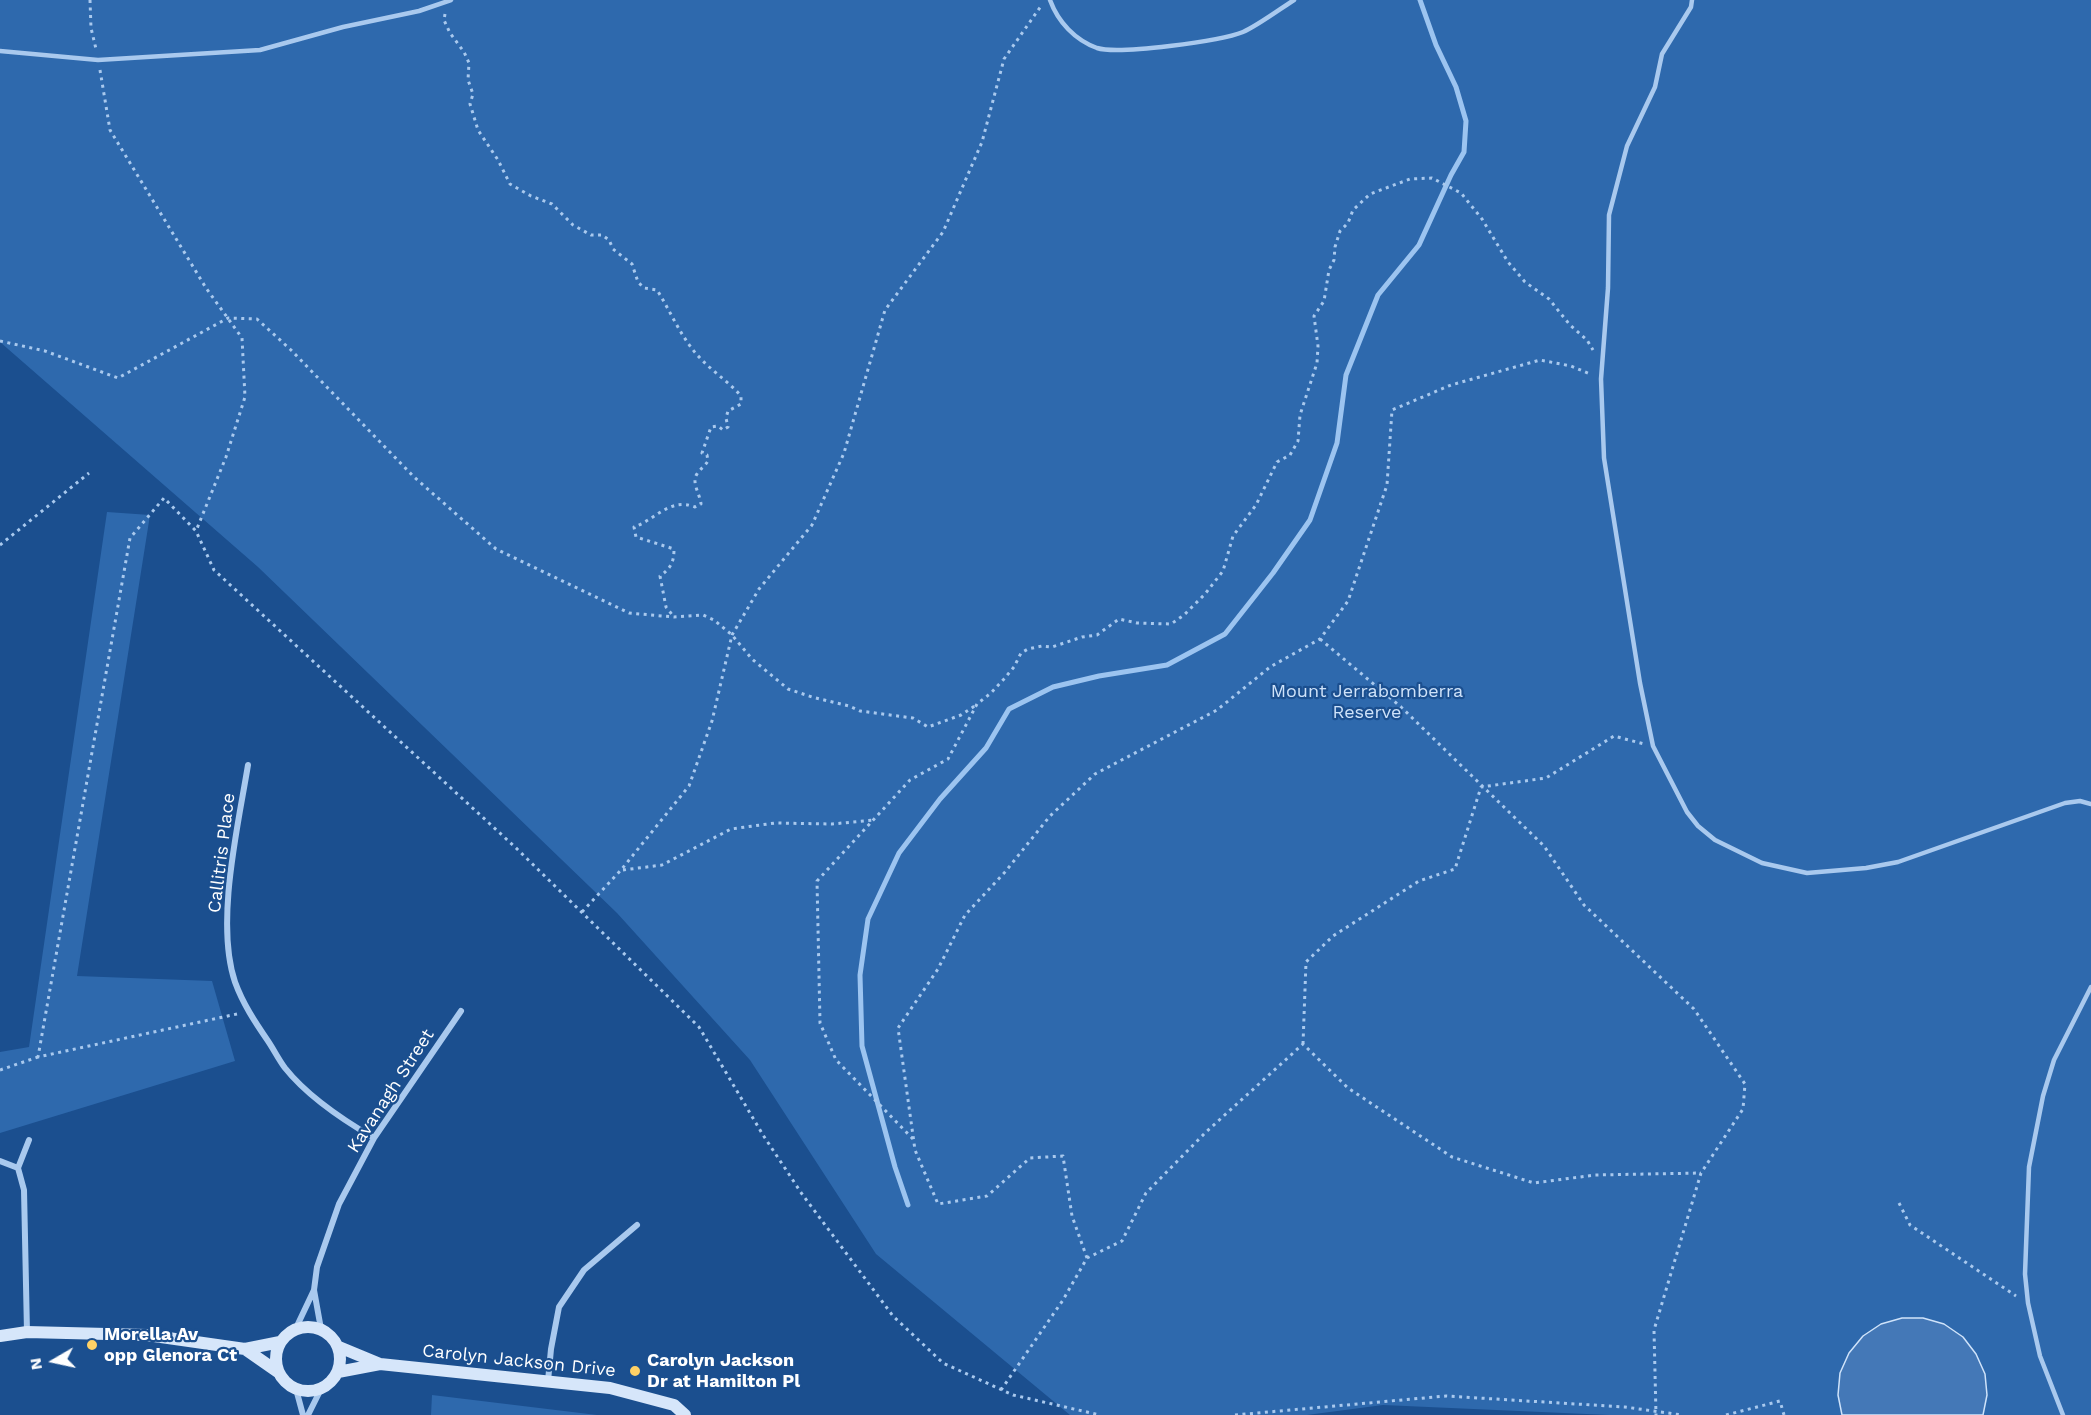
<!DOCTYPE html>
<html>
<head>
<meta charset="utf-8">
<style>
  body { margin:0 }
  #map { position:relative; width:2091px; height:1415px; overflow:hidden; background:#1b4f8f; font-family:"Work Sans",sans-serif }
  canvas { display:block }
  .north { position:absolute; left:24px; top:1331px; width:60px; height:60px; -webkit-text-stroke:4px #1b4f8f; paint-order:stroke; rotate:261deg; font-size:16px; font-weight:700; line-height:24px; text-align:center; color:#fff }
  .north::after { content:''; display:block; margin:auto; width:21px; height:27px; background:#fff; clip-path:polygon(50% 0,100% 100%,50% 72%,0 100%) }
</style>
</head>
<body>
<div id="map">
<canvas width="2091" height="1415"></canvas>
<div class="north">N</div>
</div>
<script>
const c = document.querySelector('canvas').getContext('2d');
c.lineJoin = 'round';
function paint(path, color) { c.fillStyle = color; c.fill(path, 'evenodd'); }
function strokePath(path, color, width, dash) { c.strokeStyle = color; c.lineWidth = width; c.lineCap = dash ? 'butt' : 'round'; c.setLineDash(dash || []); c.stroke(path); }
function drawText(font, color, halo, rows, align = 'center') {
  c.font = font + ' "Work Sans",sans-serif'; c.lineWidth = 4.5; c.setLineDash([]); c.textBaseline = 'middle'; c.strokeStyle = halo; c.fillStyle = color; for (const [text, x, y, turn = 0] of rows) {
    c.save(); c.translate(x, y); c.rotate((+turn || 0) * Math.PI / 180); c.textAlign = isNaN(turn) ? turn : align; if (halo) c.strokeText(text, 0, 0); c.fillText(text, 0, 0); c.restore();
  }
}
const green = new Path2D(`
  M0,0H2091V1415H1609L1383,1405L1307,1415H1070L876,1254L750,1060L617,913L258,567L0,342Z
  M107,512L150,515L77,976L212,981L235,1061L0,1133V1052L29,1047Z
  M432,1395L597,1415H431Z`);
const stream = new Path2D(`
  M908,1205L895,1167L862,1046L860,975L868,919L899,853L940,799L986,748L1009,709L1053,687L1099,676L1167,665L1225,634L1273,573L1310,520L1337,443L1346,375L1378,295L1419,245L1451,175L1464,152L1466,121L1456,87L1436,45L1420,0`);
const building = new Path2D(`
  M1902,1318H1923L1944,1324L1963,1337L1976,1354L1985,1374L1987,1395L1983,1415H1842L1838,1395L1840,1373L1849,1353L1863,1336L1881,1324Z`);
const path = new Path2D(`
  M90,0L91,28L96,49
  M445,14L444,20L450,33L464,52L469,63L468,80L473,94L470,104L478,130L498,160L510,184L531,196L552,204L573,225L591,235H602L609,240L613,249L632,264L638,282L644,288L657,290C671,312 681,338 700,358C713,372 729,382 741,396V404L728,411L726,418L728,427L723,430L718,426L711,427L702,453L707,455L708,461C705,466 700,469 697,474C691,482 700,494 701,504L695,507C670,497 655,520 634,527L636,537L674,549C674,562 671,568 660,576L666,607L674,617
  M100,70L110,130L206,288L242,338L245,397L226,457L196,531
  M0,341L45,351L118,378L228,318L257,319L291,350L414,477L496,549L629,613L674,617L703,615L714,620L732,635L752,659L788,689L812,697L849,706L860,711L913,718L928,727L961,715L976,705
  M0,545L89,473
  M1320,639L1401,707L1544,846L1584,905L1694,1009L1745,1084L1743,1109L1701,1173L1654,1330L1656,1415
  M623,870L662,865L731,829L775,823L832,824L874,820
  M582,912L621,870L689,786L712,721L732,635L759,589L812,525L844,453L885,310L943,232L982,142L1004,59L1041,6
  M237,1014L38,1057L130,538L164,498L196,531L214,570L515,847L699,1027L763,1135L802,1194L893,1316L943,1363L1013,1395L1100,1415
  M1303,1044L1306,962L1333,936L1419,881L1455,869L1481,787L1546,778L1614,736L1644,744
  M0,1070L38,1057
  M913,1139L836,1060L820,1023L817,881L910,780L948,759L977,704L991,693L1004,679L1014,667L1021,653L1028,649L1042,646L1052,647L1082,637L1097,635L1119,619L1137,623L1171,624L1184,615L1205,594L1223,571L1233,536L1256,505L1277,462L1290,455L1298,441L1300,415L1317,363L1318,346L1314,316L1324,301L1329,270L1334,260L1335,247L1340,231L1348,223L1353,210L1370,194L1410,179L1432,178L1461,193L1482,219L1508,262L1525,282L1549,299L1570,325L1587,340L1593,350
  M1899,1203L1910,1225L2016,1296
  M1087,1258L1072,1216L1063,1156L1030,1158L987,1196L938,1204L915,1150L898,1028L938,969L965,915L1005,872L1050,816L1095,774L1217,710L1270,667L1320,639L1348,601L1387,485L1392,410L1451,385L1540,360L1571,366L1590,374
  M1001,1390L1063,1300L1087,1258L1122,1241L1146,1193L1206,1132L1303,1044L1348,1088L1452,1157L1534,1183L1595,1175L1701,1173
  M1235,1415L1446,1396L1625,1407L1682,1415
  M1726,1415L1780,1401L1784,1415`);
const lane = new Path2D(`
  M1050,0C1058,22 1075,40 1097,48C1118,55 1221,41 1243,32C1257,26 1280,9 1294,0
  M1692,0L1691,7L1662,54L1655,87L1627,146L1609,215L1608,288L1601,379L1604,458L1640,683L1653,746L1687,812L1698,826L1715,840L1762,863L1807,873L1866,868L1898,862L2065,803L2080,801L2091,804
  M0,51L98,60L260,50L343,27L419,11L451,0
  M2063,1415L2040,1356L2028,1303L2025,1274L2029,1167L2043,1096L2054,1060L2091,987`);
const street = new Path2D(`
  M248,765C238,826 215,923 235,982C243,1004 255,1022 268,1041C274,1050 279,1060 285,1068C308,1097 343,1120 374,1138
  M0,1161L18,1168L24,1190L27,1332
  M18,1168L29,1140
  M296,1328L314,1290
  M321,1329L314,1290L317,1267L339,1204L374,1138L461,1011
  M548,1381L551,1349L559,1307L584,1270L637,1225
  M296,1389L303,1415
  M308,1415L321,1389`);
const secondary = new Path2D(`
  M276 1359a32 32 0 1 1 64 0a32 32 0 1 1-64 0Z
  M0,1336L27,1332L147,1335L245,1349L280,1342
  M339,1347L380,1364
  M245,1349L278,1372
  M338,1372L380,1364L610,1388L674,1405L685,1415`);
const markers = [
  [92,1345,6,"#ffd166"],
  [635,1371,6,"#ffd166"]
];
const parkNames = [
  ["Mount Jerrabomberra",1367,692],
  ["Reserve",1367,713]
];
const streetNames = [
  ["Callitris Place",222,853,-83],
  ["Kavanagh Street",391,1091,-57],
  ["Carolyn Jackson Drive",519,1361,6]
];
const poiNames = [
  ["Morella Av",104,1335],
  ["opp Glenora Ct",104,1356],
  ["Carolyn Jackson",647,1361],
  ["Dr at Hamilton Pl",647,1382]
];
paint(green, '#2e69ad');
strokePath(stream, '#9cc4f0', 5);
paint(building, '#4478b7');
strokePath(building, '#cfe3fa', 1.5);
strokePath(path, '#a9c9ee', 3, [3, 4.5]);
strokePath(lane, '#a9c9ee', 4.5);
strokePath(street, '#a9c9ee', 6);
strokePath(secondary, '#d6e6fa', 12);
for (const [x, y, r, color] of markers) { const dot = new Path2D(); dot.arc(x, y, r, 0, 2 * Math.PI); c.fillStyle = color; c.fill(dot); strokePath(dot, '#1b4f8f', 2); }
drawText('18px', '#cfe3fa', '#1b4f8f', parkNames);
drawText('18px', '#fff', '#1b4f8f', streetNames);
drawText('bold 18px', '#fff', '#1b4f8f', poiNames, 'left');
</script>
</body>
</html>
